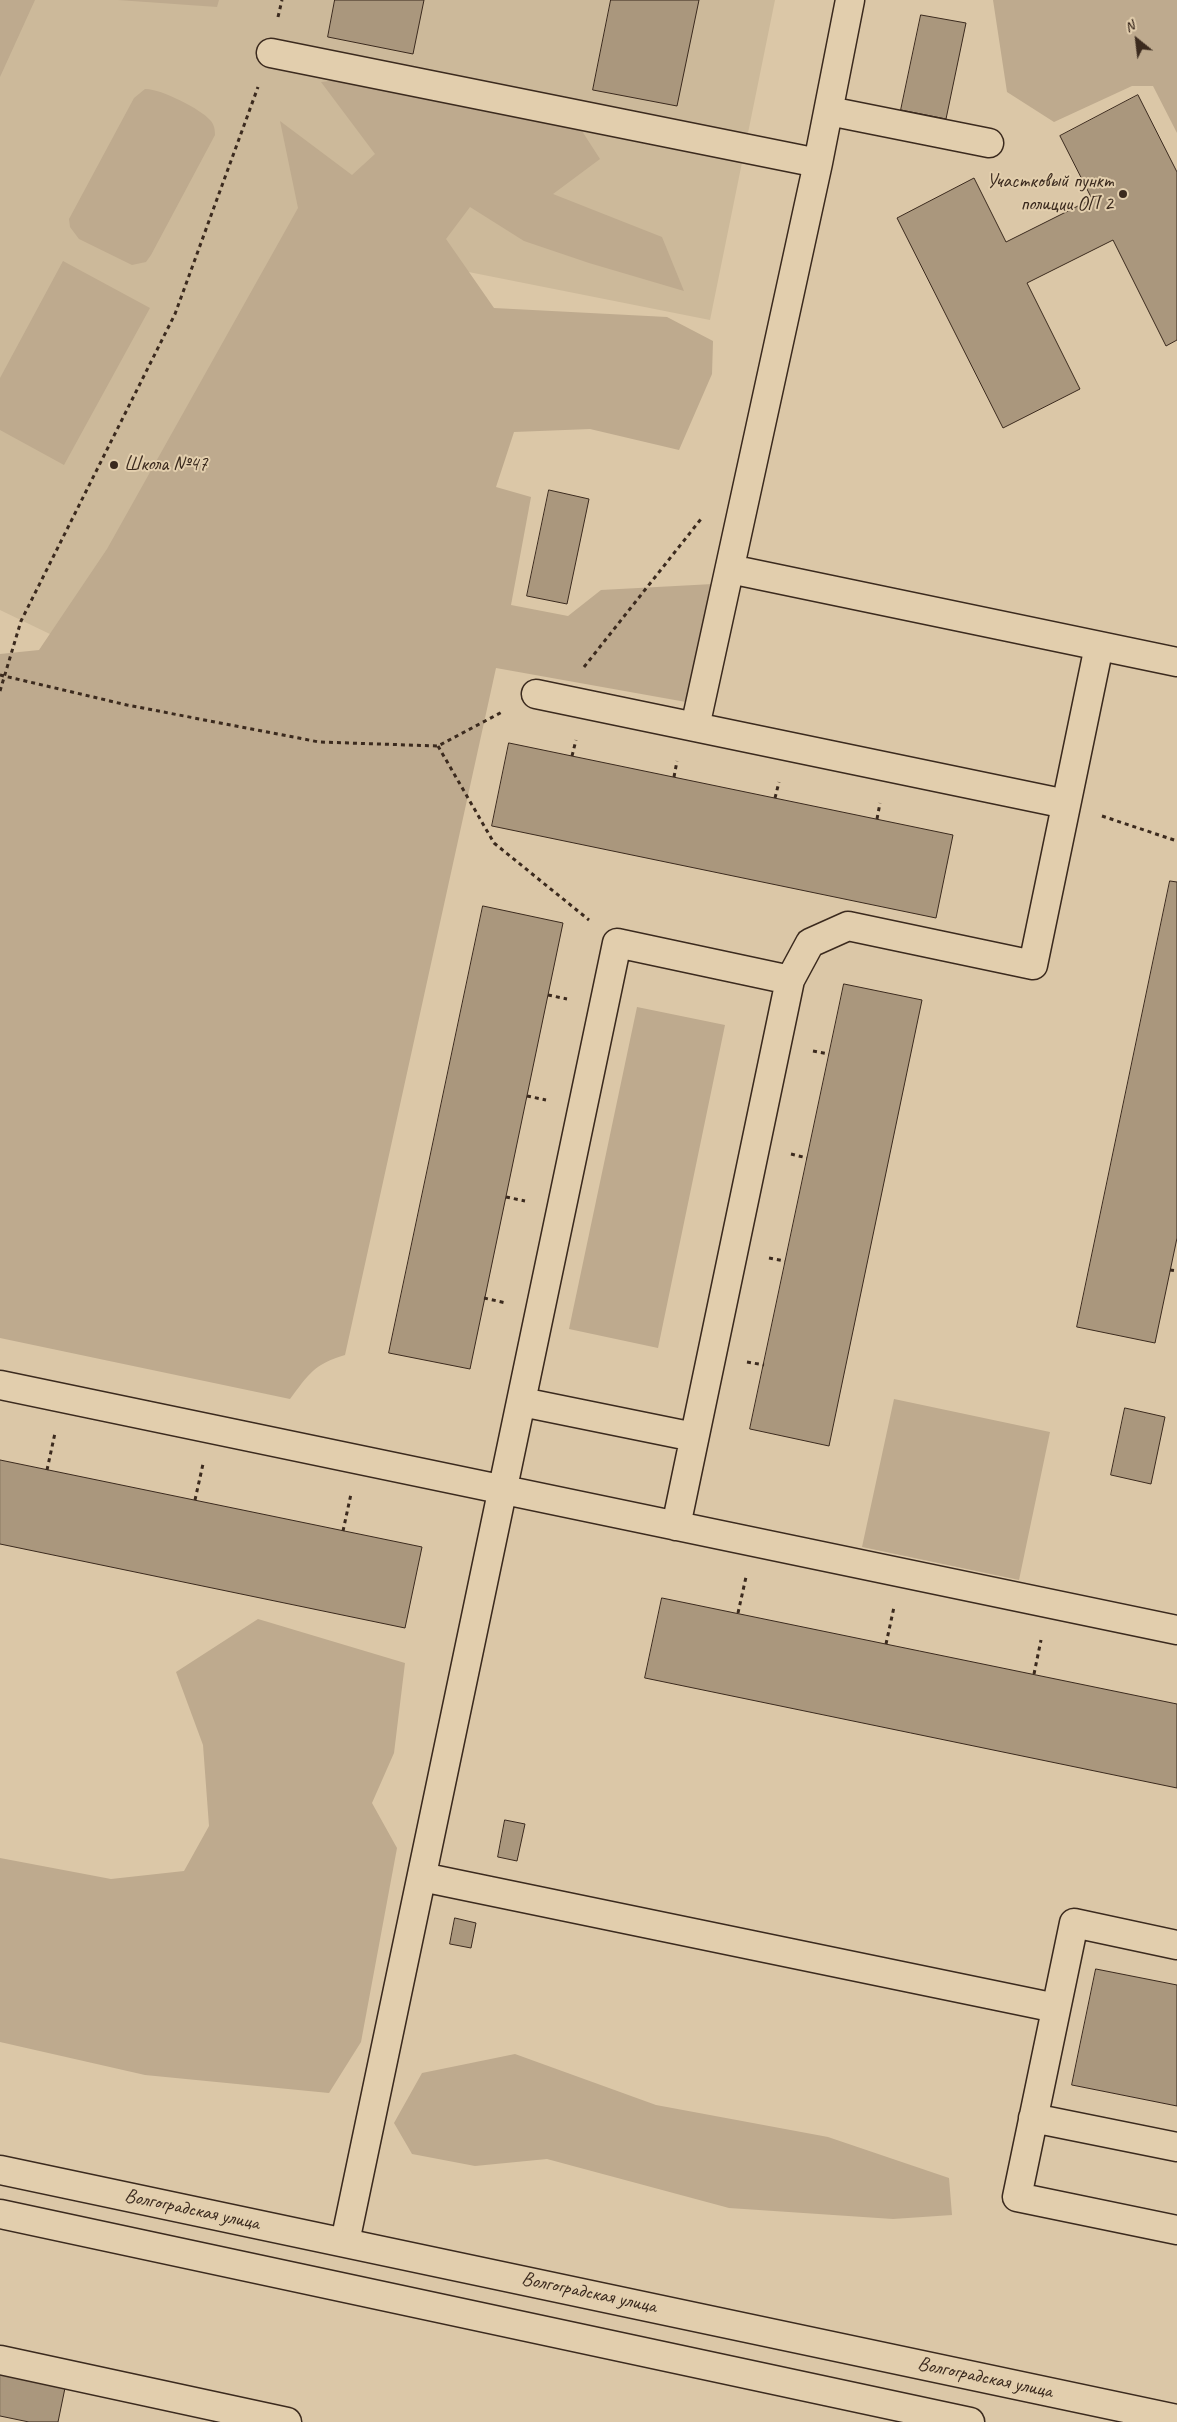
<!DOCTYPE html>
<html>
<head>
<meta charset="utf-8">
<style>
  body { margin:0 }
  #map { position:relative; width:1177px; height:2422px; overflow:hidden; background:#dbc7a7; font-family:Caveat,sans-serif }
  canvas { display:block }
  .north { position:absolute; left:1112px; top:15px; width:50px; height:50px; -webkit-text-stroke:4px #e2cead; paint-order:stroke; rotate:331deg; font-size:14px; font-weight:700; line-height:20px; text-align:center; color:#3b2a1e }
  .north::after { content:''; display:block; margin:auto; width:18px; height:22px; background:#3b2a1e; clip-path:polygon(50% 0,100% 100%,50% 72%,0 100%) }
</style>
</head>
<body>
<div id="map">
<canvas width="1177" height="2422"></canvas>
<div class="north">N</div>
</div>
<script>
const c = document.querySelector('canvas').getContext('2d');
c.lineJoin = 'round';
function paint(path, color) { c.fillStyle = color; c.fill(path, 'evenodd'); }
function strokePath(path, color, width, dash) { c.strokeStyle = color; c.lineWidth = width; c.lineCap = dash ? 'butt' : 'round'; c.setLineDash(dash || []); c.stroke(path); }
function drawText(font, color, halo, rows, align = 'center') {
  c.font = font + ' Caveat,sans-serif'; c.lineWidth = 4; c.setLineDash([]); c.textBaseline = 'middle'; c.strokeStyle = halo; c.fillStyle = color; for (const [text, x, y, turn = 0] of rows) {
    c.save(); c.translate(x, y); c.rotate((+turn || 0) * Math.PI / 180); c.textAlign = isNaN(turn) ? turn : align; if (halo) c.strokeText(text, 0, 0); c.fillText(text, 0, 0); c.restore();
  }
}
const built = new Path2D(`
  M0,0H775L710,320L363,251L106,661L0,610Z`);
const green = new Path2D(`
  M0,0H35L0,77Z
  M118,0H219L217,7Z
  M993,0H1177V133L1153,86H1132L1054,122L1007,92Z
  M346,79L582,131L600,159L553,194L662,237L684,291L589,263L524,241L470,207L446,239L494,308L667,317L713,341L712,374L679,450L590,429L514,432L496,487L531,497L511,605L568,616L601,590L713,584L686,702L496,668L345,1355C314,1364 309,1374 290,1399L0,1338V654L39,650L107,549L298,208L280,121L352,175L375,154L321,82Z
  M145,89C159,88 201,109 210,120C214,124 215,129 215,135L151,255L146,262L132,265L79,239L70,227L69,219L134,98Z
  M63,261L150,308L64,465L0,430V378Z
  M637,1007L725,1025L658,1348L569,1329Z
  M894,1399L1050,1432L1019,1580L862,1547Z
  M258,1619L405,1663L394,1753L372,1803L397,1848L361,2042L329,2093L145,2075L0,2042V1858L111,1879L184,1871L209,1826L203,1745L176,1672Z
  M515,2054L656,2105L828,2137L949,2178L952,2215L893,2219L729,2208L547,2159L475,2166L412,2154L394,2123L422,2073Z`);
const building = new Path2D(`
  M335,0H424L413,54L328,37Z
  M611,0H699L677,106L593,90Z
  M921,15L966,23L946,119L901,110Z
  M1138,95L1177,172V340L1166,346L1113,240L1027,283L1080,389L1003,428L897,218L974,178L1006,242L1092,199L1060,136Z
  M549,490L589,499L567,604L527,596Z
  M509,743L953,835L936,918L492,826Z
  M1170,881L1177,882V1238L1155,1343L1077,1327Z
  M483,906L563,923L470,1369L389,1353Z
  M844,984L922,1000L829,1446L750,1429Z
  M1125,1408L1165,1417L1151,1484L1111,1475Z
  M0,1460L422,1547L405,1628L0,1544Z
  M662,1598L1177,1704V1788L645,1678Z
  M505,1820L525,1824L517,1861L498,1857Z
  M455,1918L476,1923L471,1948L450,1944Z
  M1096,1969L1177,1985V2106L1072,2085Z
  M0,2374L65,2388L58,2422H29L0,2416Z`);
const path = new Path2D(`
  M278,17L282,0
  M584,667L701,519
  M0,675L127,705L319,742L438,746L504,711
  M0,691L21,621L175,314L258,87
  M438,746L494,843L589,920
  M572,756L576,740
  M674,777L677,761
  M775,798L779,782
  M1102,816L1177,841
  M877,819L880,803
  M548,995L567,999
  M813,1051L829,1054
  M527,1096L546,1100
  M791,1154L807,1158
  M506,1197L525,1201
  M769,1258L785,1261
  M1170,1270L1177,1271
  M484,1298L506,1303
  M747,1362L764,1365
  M47,1470L55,1433
  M195,1500L203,1464
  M343,1531L351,1494
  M738,1613L746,1577
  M886,1644L894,1607
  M1034,1674L1041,1640`);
const minor = new Path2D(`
  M271,53L818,163
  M829,111L989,143
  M730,569L1177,662
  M536,694L1066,804
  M695,727L818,163L850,0
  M0,1385L1177,1630
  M522,1402L694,1437
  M676,1526L790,980L810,943L848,926L1033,965L1099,646
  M422,1877L1056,2008
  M1177,1945L1074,1923L1017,2197L1177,2230
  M1033,2118L1177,2147
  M345,2242L617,943L790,980
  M0,2360L287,2422`);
const major = new Path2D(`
  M0,2170L1177,2419
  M0,2214L970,2422`);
const markers = [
  [1123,194,5,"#3b2a1e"],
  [114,465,5,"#3b2a1e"]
];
const poiNames = [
  ["Участковый пункт",1113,182],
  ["полиции ОП 2",1113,205],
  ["Школа №47",124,465,"left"]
];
const streetNames = [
  ["Волгоградская улица",192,2210,12],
  ["Волгоградская улица",589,2293,12],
  ["Волгоградская улица",985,2378,12]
];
paint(built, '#ccb99a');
paint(green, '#beaa8e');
paint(building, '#aa977d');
strokePath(building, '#3b2a1e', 1);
strokePath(minor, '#3b2a1e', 31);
strokePath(major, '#3b2a1e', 31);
strokePath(path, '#3b2a1e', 3, [4, 4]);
strokePath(minor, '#e2cead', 28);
strokePath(major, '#e2cead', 28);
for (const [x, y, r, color] of markers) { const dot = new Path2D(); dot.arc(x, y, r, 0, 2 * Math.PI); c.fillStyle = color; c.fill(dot); strokePath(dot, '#e2cead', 2); }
drawText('20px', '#3b2a1e', '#e2cead', poiNames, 'right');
drawText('20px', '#3b2a1e', '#e2cead', streetNames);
</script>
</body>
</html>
